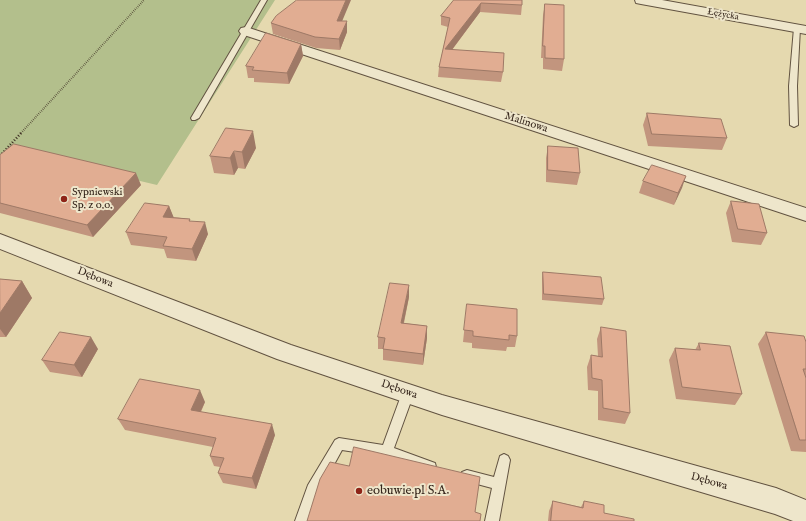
<!DOCTYPE html>
<html>
<head>
<meta charset="utf-8">
<style>
  body { margin:0 }
  canvas { display:block; background:#e5d9af }
</style>
</head>
<body>
<canvas width="806" height="521"></canvas>
<script>
const c = document.querySelector('canvas').getContext('2d');
c.lineJoin = 'round';
function paint(path, color) { c.fillStyle = color; c.fill(path, 'evenodd'); }
function strokePath(path, color, width, dash) { c.strokeStyle = color; c.lineWidth = width; c.lineCap = dash ? 'butt' : 'round'; c.setLineDash(dash || []); c.stroke(path); }
function drawText(font, color, halo, rows, align = 'center') {
  c.font = font + ' "IM FELL English",serif'; c.lineWidth = 4; c.setLineDash([]); c.textBaseline = 'middle'; c.strokeStyle = halo; c.fillStyle = color; for (const [text, x, y, turn = 0] of rows) {
    c.save(); c.translate(x, y); c.rotate((+turn || 0) * Math.PI / 180); c.textAlign = isNaN(turn) ? turn : align; if (halo) c.strokeText(text, 0, 0); c.fillText(text, 0, 0); c.restore();
  }
}
const green = new Path2D(`
  M0,0H275L157,185L18,152L0,171Z`);
const pathFar1 = new Path2D(`
  M21,133L144,0`);
const path = new Path2D(`
  M0,156L22,132`);
const service = new Path2D(`
  M261,0H267L199,118L195,120H192L191,118Z
  M797,26L800,28L797,86L798,125L794,127L790,125L789,86L794,28Z
  M408,388L412,389L414,393L394,448L435,463L436,467L435,471L430,473L387,457L342,450L319,492L309,521H295L308,485L335,440L339,438L383,445L402,393L404,389Z
  M504,454L508,456L510,460L499,521H485L492,488L462,480L461,476L462,472L467,470L494,477L500,456Z`);
const minor = new Path2D(`
  M635,0H662L806,26V34L641,4L636,3Z
  M246,27L806,208V221L241,34L239,31L241,28Z
  M0,234L291,345L442,395L776,488L806,500V521H793L775,514L442,415L277,359L0,249Z`);
const wall = new Path2D(`
  M454,0L522,5L521,15L480,12L452,50L503,72L501,82L438,77L439,67L448,27L441,25V16Z
  M545,4L564,59L562,71L543,69V58H541L543,15Z
  M342,21L347,32L340,50L316,48L273,34L271,23Z
  M301,44L303,56L289,84L254,82V78H248L246,66Z
  M647,113L727,138L722,150L648,146L643,125Z
  M548,146L580,173L577,185L546,182V158Z
  M256,148L245,169L238,168L234,175L214,173L210,156Z
  M0,155L141,185L93,237L0,213Z
  M686,176L674,205L639,193L643,181Z
  M731,201L767,233L761,245L732,242L726,213Z
  M169,206L173,217L190,219V221L208,234L196,261L167,258L164,249L131,245L126,232Z
  M543,272L604,299L602,305L542,300V278Z
  M0,279L22,281L32,298L6,337H0Z
  M409,297L404,323L427,326V338L423,365L383,360V349H378V337Z
  M467,304L517,336L515,347H507L506,351L472,348V343L463,342Z
  M601,327L630,413L625,424L598,420V391L588,390L587,367L591,355L598,356L597,339Z
  M766,332L806,342V452L791,451L758,344Z
  M699,343L742,394L735,405L676,399L669,360L675,348L695,350Z
  M98,349L82,377L50,372L42,360Z
  M205,402L201,412L275,435L256,489L223,483L218,473L220,467L214,466L210,456L213,447L125,430L118,419Z
  M553,501L581,507L584,501L604,513L634,521H548L549,511Z`);
const shadedWall = new Path2D(`
  M346,0H351L338,31L337,21Z
  M481,3L480,12L445,59V49Z
  M347,21V32L340,50L339,39Z
  M301,44L303,56L289,84L287,73Z
  M253,131L256,148L245,169L242,152Z
  M234,151L238,168L234,175L230,158Z
  M136,173L141,185L93,237L87,225Z
  M686,176L682,188L674,205L678,193Z
  M169,206L174,218L163,217Z
  M205,222L208,234L196,261L192,249Z
  M22,281L32,298L6,337L0,329V313Z
  M409,285V297L401,335V323Z
  M427,326V338L423,365V354Z
  M91,337L98,349L82,377L74,365Z
  M200,390L205,402L196,421L191,410Z
  M272,424L275,435L256,489L252,478Z`);
const building = new Path2D(`
  M297,0H346L337,21H347L339,39L315,37L271,23L276,16Z
  M454,0H522V5L481,3L445,49L504,53L503,72L439,67L450,18L441,16Z
  M545,4L564,5V59L545,58V46H543Z
  M266,33L301,44L287,73L252,70L254,67L246,66Z
  M647,113L721,119L727,138L652,134Z
  M226,128L253,131L242,152L234,151L230,158L210,156Z
  M14,144L136,173L87,225L0,203V155Z
  M548,146L578,148L580,173L548,170Z
  M652,165L686,176L678,193L643,181Z
  M731,201L759,204L767,233L738,229Z
  M145,203L169,206L163,217L190,219L189,221L205,222L192,249L163,246L167,237L126,232Z
  M543,272L601,277L604,299L544,294Z
  M0,279L22,281L0,313Z
  M390,283L409,285L401,323L427,326L423,354L383,349L385,338L378,337Z
  M467,304L517,309V336L509,335V340L473,336V331L464,330Z
  M601,327L626,331L630,413L603,408L602,380L592,378L591,355L602,357Z
  M60,332L91,337L74,365L42,360Z
  M766,332L804,336L806,342V369H803L806,378V440H800Z
  M699,343L730,346L742,394L682,387L675,348L700,350Z
  M140,379L200,390L191,410L272,424L252,478L218,473L224,458L210,456L216,438L118,419Z
  M354,447L480,477L475,512L481,514L480,521H307L320,479L330,462L349,466Z
  M553,501L583,508L584,501L604,505V513L634,519V521H551Z`);
const markers = [
  [64,199,4,"#8f2418"],
  [359,491,4,"#8f2418"]
];
const farStreetnames = [
  ["Łężycka",723,15,10]
];
const streetNames = [
  ["Malinowa",526,123,18],
  ["Dębowa",95,278,22],
  ["Dębowa",399,390,19],
  ["Dębowa",709,482,16]
];
const poiNames = [
  ["Sypniewski",72,193],
  ["Sp. z o.o.",72,206]
];
const nearPoinames = [
  ["eobuwie.pl S.A.",367,491]
];
paint(green, '#b3bf8c');
strokePath(service, '#625341', 2);
strokePath(minor, '#625341', 2);
strokePath(pathFar1, '#36261c', 2, [0.5, 1.5]);
strokePath(path, '#36261c', 2.5, [1, 2]);
paint(service, '#eee6cb');
paint(minor, '#eee6cb');
paint(wall, '#c2957e');
paint(shadedWall, '#9e7966');
paint(building, '#e1ad92');
strokePath(building, '#9e7966', 1);
for (const [x, y, r, color] of markers) { const dot = new Path2D(); dot.arc(x, y, r, 0, 2 * Math.PI); c.fillStyle = color; c.fill(dot); strokePath(dot, '#eee6cb', 1.5); }
drawText('9px', '#36261c', '#eee6cb', farStreetnames);
drawText('11px', '#36261c', '#eee6cb', streetNames);
drawText('11px', '#36261c', '#eee6cb', poiNames, 'left');
drawText('13px', '#36261c', '#eee6cb', nearPoinames, 'left');
</script>
</body>
</html>
